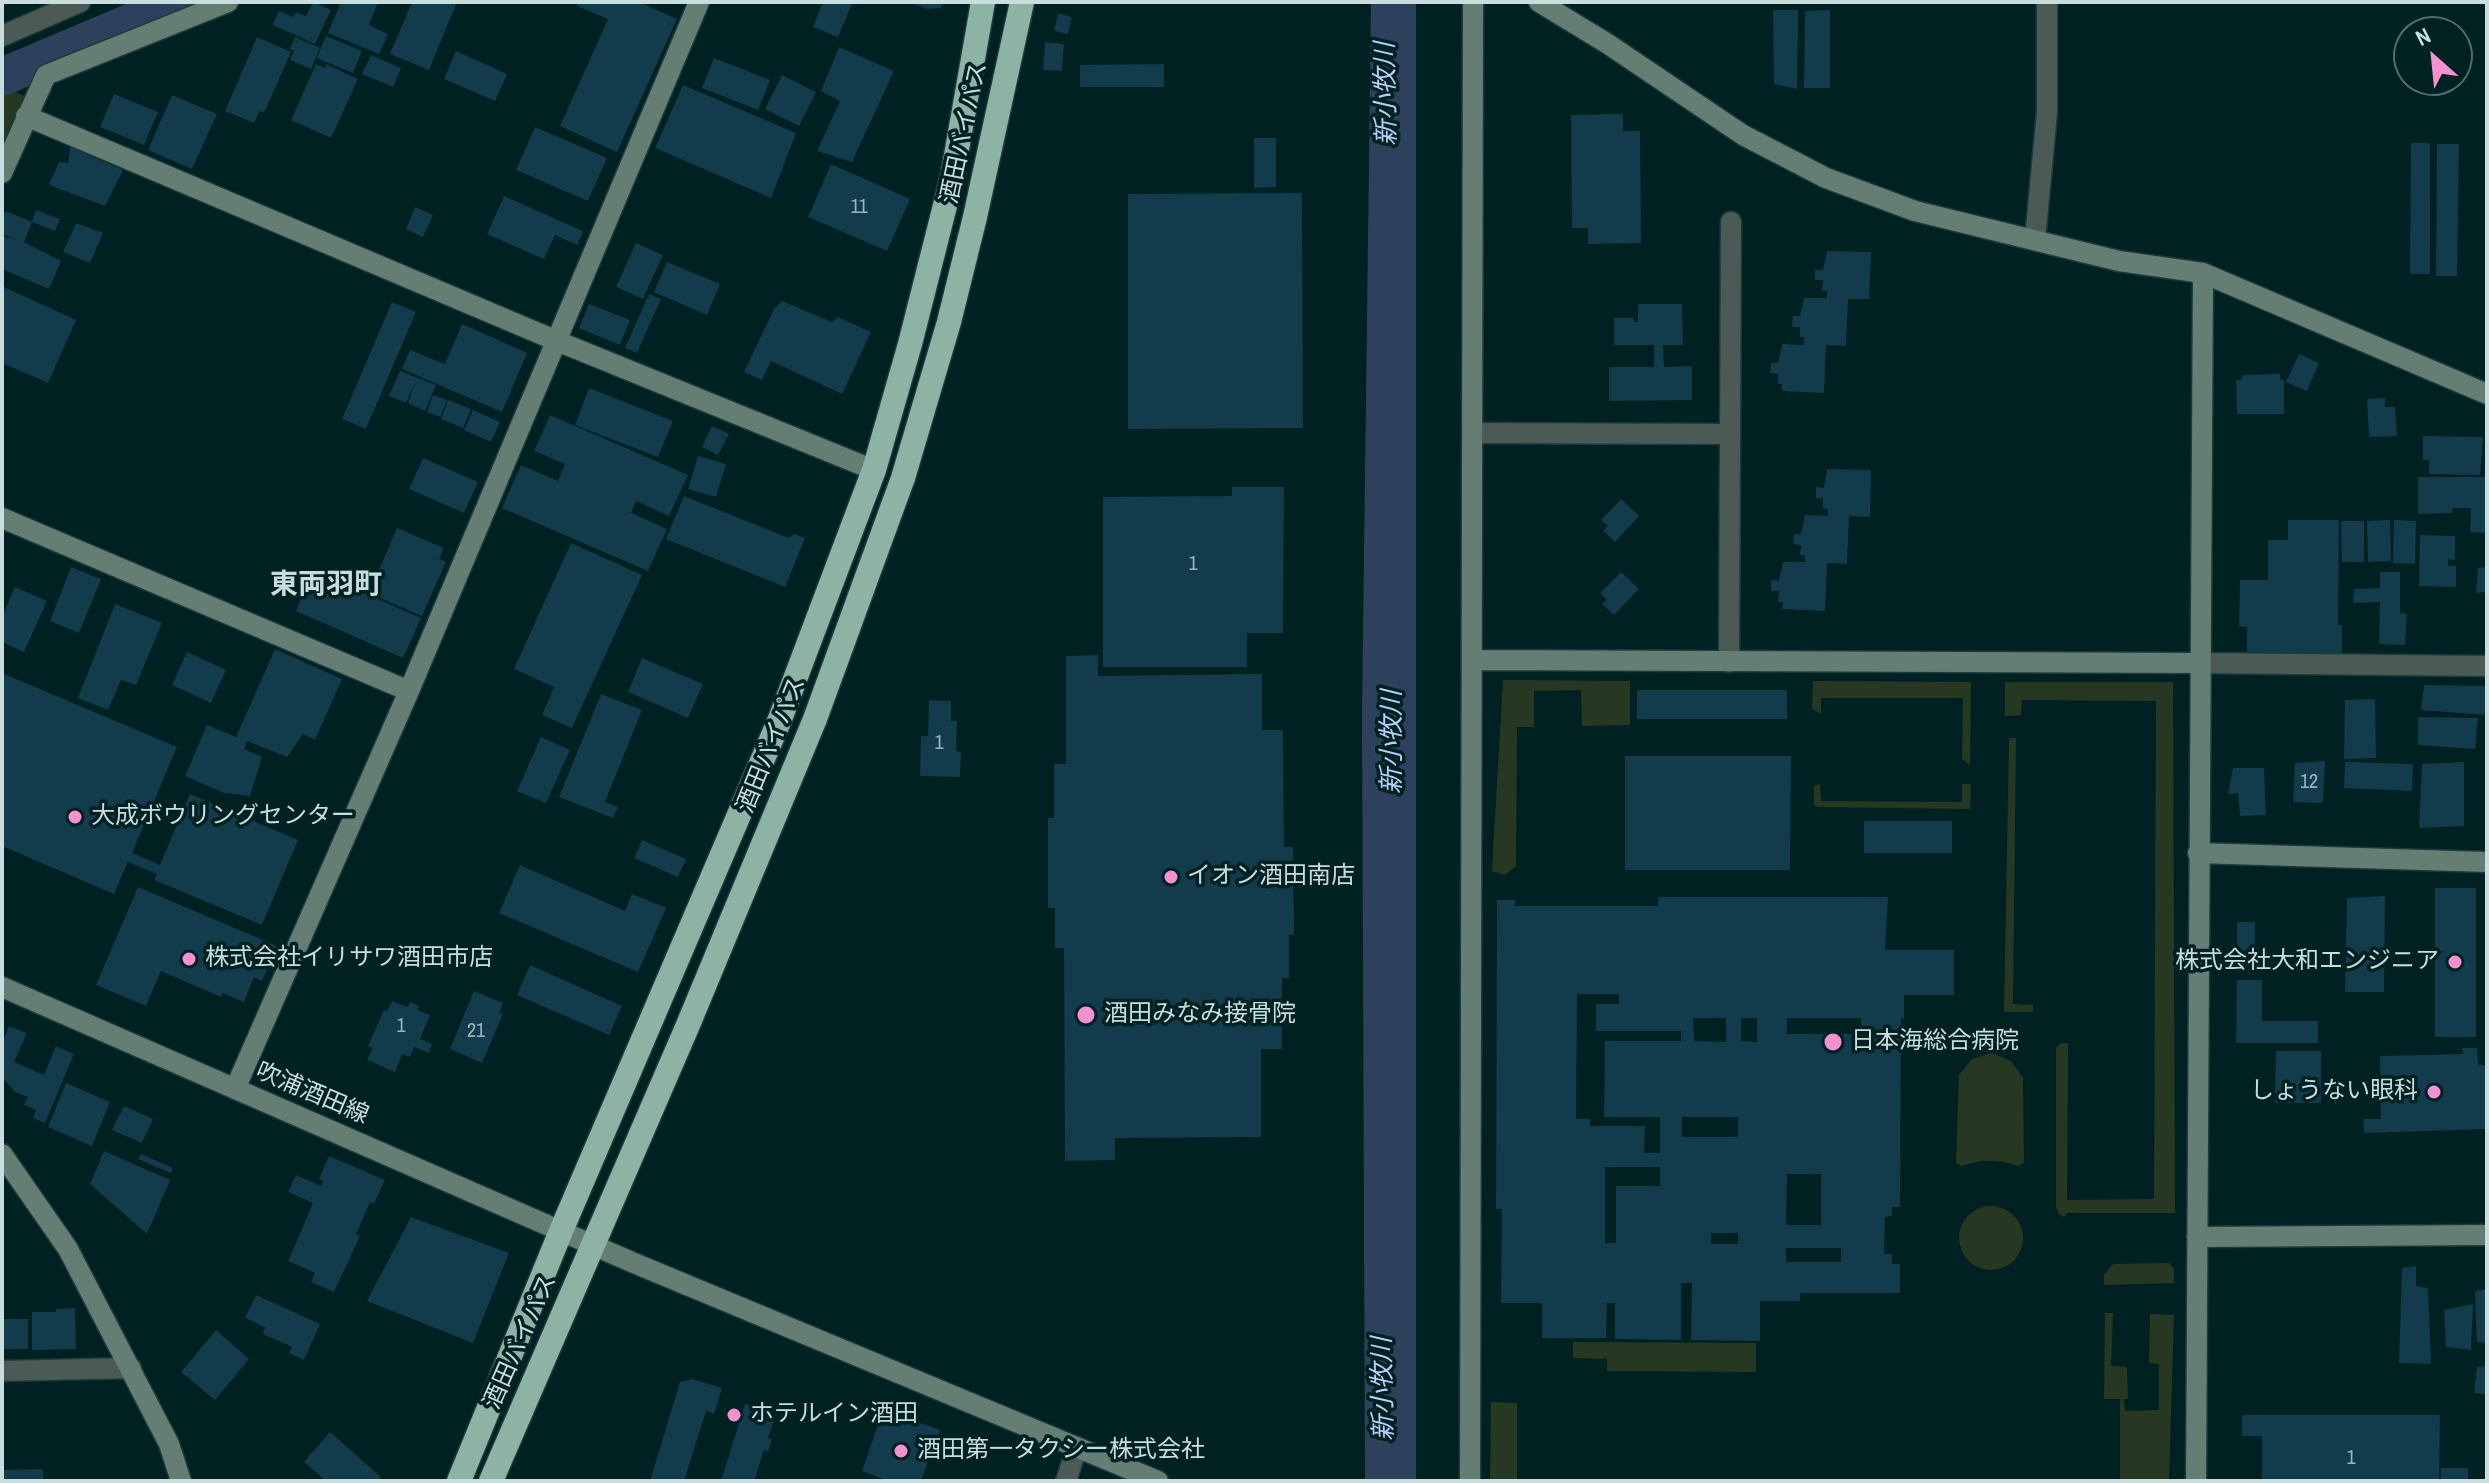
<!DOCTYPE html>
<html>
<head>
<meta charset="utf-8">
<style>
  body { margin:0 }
  #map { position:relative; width:2489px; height:1483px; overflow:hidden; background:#002122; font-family:"Archivo Narrow",sans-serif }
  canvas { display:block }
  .frame { position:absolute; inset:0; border:4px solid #c7ddde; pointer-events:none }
  .north { position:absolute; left:2393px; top:16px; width:80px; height:80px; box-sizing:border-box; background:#002122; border:2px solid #506c6d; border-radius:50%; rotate:333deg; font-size:22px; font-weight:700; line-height:32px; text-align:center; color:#c7ddde }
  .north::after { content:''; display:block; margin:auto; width:28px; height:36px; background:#f790ce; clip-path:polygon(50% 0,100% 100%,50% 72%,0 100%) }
</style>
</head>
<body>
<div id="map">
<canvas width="2489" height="1483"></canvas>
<div class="frame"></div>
<div class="north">N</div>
</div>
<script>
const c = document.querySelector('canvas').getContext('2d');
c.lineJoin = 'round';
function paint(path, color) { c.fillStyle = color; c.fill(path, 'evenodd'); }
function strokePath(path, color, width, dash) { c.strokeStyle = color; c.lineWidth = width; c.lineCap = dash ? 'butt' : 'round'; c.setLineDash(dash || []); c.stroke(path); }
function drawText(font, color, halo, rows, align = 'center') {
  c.font = font + ' "Archivo Narrow","Noto Sans JP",sans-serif'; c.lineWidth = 7; c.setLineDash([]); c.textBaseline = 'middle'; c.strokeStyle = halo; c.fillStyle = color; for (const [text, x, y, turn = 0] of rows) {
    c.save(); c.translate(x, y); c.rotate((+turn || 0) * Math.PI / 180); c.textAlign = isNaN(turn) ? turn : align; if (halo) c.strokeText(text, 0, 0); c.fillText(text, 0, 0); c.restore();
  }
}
const green = new Path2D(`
  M7,81L14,91L26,97L2,153V85Z
  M1503,680L1630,681V725L1582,726L1581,690L1534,691V727H1517L1516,866L1505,875L1492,871Z
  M1813,681L1971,682L1970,765L1962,759L1963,698H1821V714L1812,709Z
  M2005,682H2173L2175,1213H2067L2064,1217L2059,1214L2056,1207V1048L2061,1043H2068L2067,1200L2154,1199L2156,701L2022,700L2021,715L2005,716Z
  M2009,738H2016L2013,1004L2033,1005V1012H2004Z
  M1820,783L1821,801L1962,802V784H1971L1970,809L1818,807L1814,805V786Z
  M1992,1053L2011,1061L2023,1078L2024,1163L2018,1166C1999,1159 1982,1159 1962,1166L1956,1163L1959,1075L1972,1059Z
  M1959 1238a32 32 0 1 1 64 0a32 32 0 1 1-64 0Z
  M2169,1263L2174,1269V1283L2104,1285V1275L2113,1264Z
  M2105,1313H2113L2111,1366L2127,1367L2128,1399H2124L2125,1411L2159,1410V1364L2149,1363L2150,1314L2174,1315L2169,1481H2120V1399H2104Z
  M1573,1342L1756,1343V1372L1607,1371V1359L1573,1358Z
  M1491,1402L1517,1403V1481H1490Z`);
const water = new Path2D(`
  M1371,2H1416V1481H1365L1362,711Z`);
const river = new Path2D(`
  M2,77L179,2`);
const building = new Path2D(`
  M313,2L331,10L315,44L273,25L279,11L293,17L296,12L306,16Z
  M341,2H378L369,25L388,34L379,54L328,33Z
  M412,2H457L429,70L390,54Z
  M578,2H639L677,19L617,152L560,126L608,19L577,6Z
  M823,2H853L838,37L813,27Z
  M910,2H943L941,8L927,9Z
  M1773,10H1798L1797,89L1774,84Z
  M1830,10V88H1804L1805,11Z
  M1058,13L1072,17L1068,34L1054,31Z
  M326,36L362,51L353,73L317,58Z
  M257,37L291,52L264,113L260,111L254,123L225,111Z
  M295,37L320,48L311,69L290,60L294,51L290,49Z
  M1045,42L1064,44L1062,71L1043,70Z
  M839,47L894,71L852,162L817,151L840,101L821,91Z
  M456,51L507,74L495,101L444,79Z
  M371,55L401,68L393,87L362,74Z
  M714,58L770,80L758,110L702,88Z
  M316,64L325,68L326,64L358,79L331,138L291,120Z
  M1164,64V87H1080V65Z
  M782,75L816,92L799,126L765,109Z
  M683,85L796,133L771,198L655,148Z
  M114,94L158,112L144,145L100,127Z
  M172,95L217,114L192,169L148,150Z
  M1623,114V131H1640L1641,243L1588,244V228H1572L1571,115Z
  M535,127L607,158L588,201L516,170Z
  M1254,138H1276V187L1254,188Z
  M2411,143H2430V274H2410Z
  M2437,144H2459L2457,276H2436Z
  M70,147L123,170L105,206L49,185L59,162L68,163Z
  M831,164L910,199L887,251L808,217Z
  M1302,193L1303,428L1128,429V194Z
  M504,196L583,231L577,245L555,235L544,259L487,234Z
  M415,207L433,215L423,237L406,229Z
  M36,210L60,219L55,231L32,222L24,242L61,261L49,289L2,269L3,236L20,241L2,234L5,211L32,222Z
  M76,223L103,233L90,263L63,252Z
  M636,243L663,255L643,299L616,287Z
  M1827,251L1871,252L1869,299H1848L1846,346L1826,345L1824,393L1782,391V384H1778V374L1770,373L1771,363H1778L1782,344L1804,345V337H1800V327H1792L1793,316H1800L1804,298H1827V291H1822L1823,280H1815V270H1823Z
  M667,262L720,284L707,315L654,292Z
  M2,286L76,320L48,383L2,363Z
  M649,294L661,299L637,353L625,348Z
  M782,301L832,322L838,317L871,332L842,394L771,361L762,380L744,372L774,309Z
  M392,302L416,312L366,429L342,419Z
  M589,304L630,320L620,345L579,328Z
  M1638,304H1682L1683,345H1663L1664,367L1692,366V400L1609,401V367H1654V345H1614V318H1633L1634,322H1638Z
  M462,324L527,353L502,412L402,369L410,350L445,364Z
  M2299,354L2319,363L2307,391L2286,382Z
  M400,371L436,385L425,411L408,403L415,383L406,403L389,396Z
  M2280,374V380H2284V414H2237L2236,380H2242V375Z
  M589,388L673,421L658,457L575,425Z
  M433,395L447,400L440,417L427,412Z
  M2385,398V407H2395L2397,436L2369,437L2367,399Z
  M448,400L471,409L463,428L441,419Z
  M473,410L500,422L491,442L464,430Z
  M550,415L688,475L669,516L636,501L631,513L667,529L648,571L502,508L521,465L558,481L565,464L534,451Z
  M712,426L729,434L718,455L702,447Z
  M2423,436L2483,437L2480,475L2429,474V460H2423Z
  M698,456L726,464L716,497L688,489Z
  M423,458L478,482L464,513L409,489Z
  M1827,469L1871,470L1870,517L1849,516L1847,564L1827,563L1825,611L1782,609L1783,602H1778L1779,591H1771V580L1779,581L1783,562H1805V555H1800L1801,545L1793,544L1794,534H1801L1805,515L1828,516V509L1823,508V498H1816V487L1824,488Z
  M2418,477H2487V533L2470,532L2471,508H2453L2452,513L2418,514Z
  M1232,487H1284L1283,633H1247V667H1103V497L1232,496Z
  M684,496L789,538L794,534L805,538L785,587L666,539Z
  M1621,499L1639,516L1615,542L1603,531L1608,526L1601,520Z
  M2288,520H2339L2338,625H2342V655L2247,653V627L2239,626L2240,580H2268V540H2288Z
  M2390,520L2391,561L2368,562L2367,521Z
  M2394,520L2416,521L2415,564L2393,563Z
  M2341,521H2364V562H2342Z
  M397,528L444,548L439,559L446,562L422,616L369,593Z
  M2420,535L2455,536V560L2448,559V566H2456V587L2419,586Z
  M571,543L642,575L572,728L542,715L554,687L514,669Z
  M71,567L101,579L79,633L50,621Z
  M2487,567V592L2476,593L2478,568Z
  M313,571L421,618L403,658L296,611Z
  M1621,572L1639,589L1614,615L1602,604L1607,600L1600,593Z
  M2380,572H2400V613L2407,614L2405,645L2379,644L2380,602L2353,603L2354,589L2380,588Z
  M15,587L47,601L24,652L2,642V617Z
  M115,604L162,623L136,685L121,680L108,710L78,698Z
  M275,649L342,679L315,740L303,734L287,757L247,741L244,749L262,757L250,796L224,793L185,776L207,725L236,737Z
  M187,652L226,670L211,703L172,685Z
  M1098,655V676L1262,674V730H1283L1284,847H1293L1294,935H1289V978H1282V1049H1261V1137L1115,1138V1160L1065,1161L1064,948H1055V908H1048V818H1054V764H1066V656Z
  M642,658L703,684L688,718L628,692Z
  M2,673L177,747L132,853L160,865L190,794L298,840L262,925L154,880L157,874L128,862L114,894L2,846Z
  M2424,685L2487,686V715L2421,710Z
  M1637,690H1787V719H1637Z
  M601,694L642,710L605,802L618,807L613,818L559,797Z
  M2375,699L2376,758L2344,759L2345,700Z
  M929,700L951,701V721H957L956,751L961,752L960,777L920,776L921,736H928Z
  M2418,717L2478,718L2475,749L2418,745Z
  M541,737L570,750L546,803L517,791Z
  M1625,756H1791L1790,870H1625Z
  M2325,761L2323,803L2293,802L2295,763Z
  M2345,762L2413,764L2412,791L2344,788Z
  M2464,762V826L2419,828L2422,764Z
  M2233,768H2264L2266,815L2240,816L2238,793L2228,794Z
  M1864,821H1952V853H1864Z
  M642,840L686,859L678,877L634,858Z
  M520,865L625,911L632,894L666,908L638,972L499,913Z
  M138,887L277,946L262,981L254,977L244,1002L223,993L221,997L161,971L146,1006L96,985Z
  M2435,888H2476V1037H2435Z
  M2385,896L2384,992H2345L2347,898Z
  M1658,897H1888L1885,950H1954V995H1904V1018H1901L1900,1207H1892V1216L1885,1217L1884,1254H1892V1264H1900V1293H1800V1301H1760V1341L1691,1340L1692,1283H1681V1340L1615,1339V1303H1607L1606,1338H1542V1303H1501L1502,1209H1496L1497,900H1515V906H1658ZM1577,994H1619V1004H1596V1031H1681V1041H1605L1604,1117H1660V1153H1644L1645,1126H1590V1119H1576ZM1693,1018H1726V1042L1694,1041ZM1741,1018H1757V1042L1741,1041ZM1787,1018H1861V1034H1787ZM1682,1117H1738V1137H1682ZM1605,1167H1660V1186H1616V1243H1605ZM1787,1174H1821V1225H1786ZM1711,1233H1738V1244H1711ZM1786,1248H1841V1262H1786Z
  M2237,922H2255V964H2237Z
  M530,965L622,1006L609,1035L517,995Z
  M2237,980H2262V1021H2318V1043H2236Z
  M474,991L503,1003L499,1013L503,1014L482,1063L450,1049Z
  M392,1001L408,1007L410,1002L419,1006L417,1010L430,1015L420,1039L432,1044L429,1053L414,1047L410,1057L402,1054L395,1072L367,1060L373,1048L368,1046L384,1010L387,1011Z
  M9,1026L27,1033L14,1062L44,1075L56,1046L74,1054L45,1123L33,1118L36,1110L24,1105L28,1097L15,1092L2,1077V1043Z
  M2462,1048H2477L2478,1065H2487V1129L2364,1133L2363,1119H2381L2380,1056L2463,1054Z
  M2276,1051H2321V1103H2275Z
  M66,1083L110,1102L92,1146L48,1127Z
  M124,1106L153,1119L142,1143L112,1130Z
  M104,1151L170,1180L147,1234L90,1184Z
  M141,1154L173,1168L171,1173L138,1159Z
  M329,1156L385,1180L374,1204L370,1202L356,1234L360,1236L334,1292L311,1282L315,1273L288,1261L313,1203L288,1192L296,1175L321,1186L323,1181L319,1179Z
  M411,1217L509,1253L473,1343L367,1301Z
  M2416,1266V1286L2428,1288L2431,1364L2399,1363L2402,1268Z
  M2487,1289V1343L2477,1342L2475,1291Z
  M256,1295L320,1324L304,1360L289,1353L292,1347L263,1334L265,1327L245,1318Z
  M2473,1304L2471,1350L2446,1347L2444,1310Z
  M75,1308L76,1349L32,1350V1312H56V1309Z
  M2,1319H28V1349H2Z
  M216,1330L249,1359L215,1400L181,1372Z
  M2487,1366V1394L2474,1393L2477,1367Z
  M692,1379L722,1388L714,1414L706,1411L684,1481H650L680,1382Z
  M745,1404L776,1414L768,1438L772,1439L768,1452L764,1450L754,1481H721Z
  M883,1410L940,1430L921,1481H889L862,1471Z
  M2242,1415H2440L2439,1481H2262V1436H2242Z
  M330,1432L381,1477L377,1481H326L304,1462Z
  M2441,1468H2468V1481H2441Z
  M43,1469V1481H2V1470Z`);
const street = new Path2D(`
  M2,36L80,2
  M2035,240L2047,112V2
  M1472,433L1730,434
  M1729,662L1731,222
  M2199,663L2487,666
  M2,1371L131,1368
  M1066,1481L1077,1447`);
const secondary = new Path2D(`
  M1539,2L1608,44L1743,135L1826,178L1915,211L2119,261L2203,273L2487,394
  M26,116L557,341L874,470
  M2,173L46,75L228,2
  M2,518L409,691
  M1472,660L2199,663
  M2198,853L2487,862
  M2,987L634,1263L1158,1481
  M235,1089L409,691L699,2
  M2,1154L68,1249L169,1444L181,1481
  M2197,1237L2487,1235
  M1470,1481L1473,2
  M2196,1481L2203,273`);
const highway = new Path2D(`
  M459,1481L561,1231L780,719L874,470L910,344L952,178L983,2
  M491,1481L688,1025L815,719L903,478L949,322L975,217L1022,2`);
const markers = [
  [75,817,8,"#f790ce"],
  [1171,877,8,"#f790ce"],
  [189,959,8,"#f790ce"],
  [2455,962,8,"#f790ce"],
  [1086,1015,10,"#f790ce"],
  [1833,1042,10,"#f790ce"],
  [2434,1092,8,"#f790ce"],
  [734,1415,8,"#f790ce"],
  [901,1451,8,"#f790ce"]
];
const numberNames = [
  ["11",859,208],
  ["1",1193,565],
  ["1",939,744],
  ["12",2309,783],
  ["1",401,1027],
  ["21",476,1032],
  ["1",2351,1459]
];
const streetNames = [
  ["酒田バイパス",965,133,-78],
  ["酒田バイパス",772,745,-68],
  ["吹浦酒田線",312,1094,23],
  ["酒田バイパス",521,1342,-66]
];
const poiNames = [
  ["大成ボウリングセンター",91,817],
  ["イオン酒田南店",1187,877],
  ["株式会社イリサワ酒田市店",205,959],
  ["株式会社大和エンジニア",2439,962,"right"],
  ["酒田みなみ接骨院",1104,1015],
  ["日本海総合病院",1851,1042],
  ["しょうない眼科",2418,1092,"right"],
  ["ホテルイン酒田",750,1415],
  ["酒田第一タクシー株式会社",917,1451]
];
const waterNames = [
  ["新小牧川",1387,94,-91],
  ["新小牧川",1393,742,-90],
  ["新小牧川",1384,1389,-91]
];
const quarterNames = [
  ["東両羽町",326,585]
];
paint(green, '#273822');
paint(water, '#2d415c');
strokePath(river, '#2d415c', 38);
paint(building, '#123c4c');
strokePath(street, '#1c3b3c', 23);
strokePath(secondary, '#1c3b3c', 23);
strokePath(highway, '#1c3b3c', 27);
strokePath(street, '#4b5a54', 20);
strokePath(secondary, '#657e74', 20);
strokePath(highway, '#8cb3a3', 24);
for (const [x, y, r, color] of markers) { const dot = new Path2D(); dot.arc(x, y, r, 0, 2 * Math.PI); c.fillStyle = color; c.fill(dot); strokePath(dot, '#002122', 3); }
drawText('20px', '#9ab5ba', null, numberNames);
drawText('24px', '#c7ddde', '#002122', streetNames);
drawText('24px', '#c7ddde', '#002122', poiNames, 'left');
drawText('italic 26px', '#b3d1fa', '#002122', waterNames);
drawText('bold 28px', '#c7ddde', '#002122', quarterNames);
</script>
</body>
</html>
